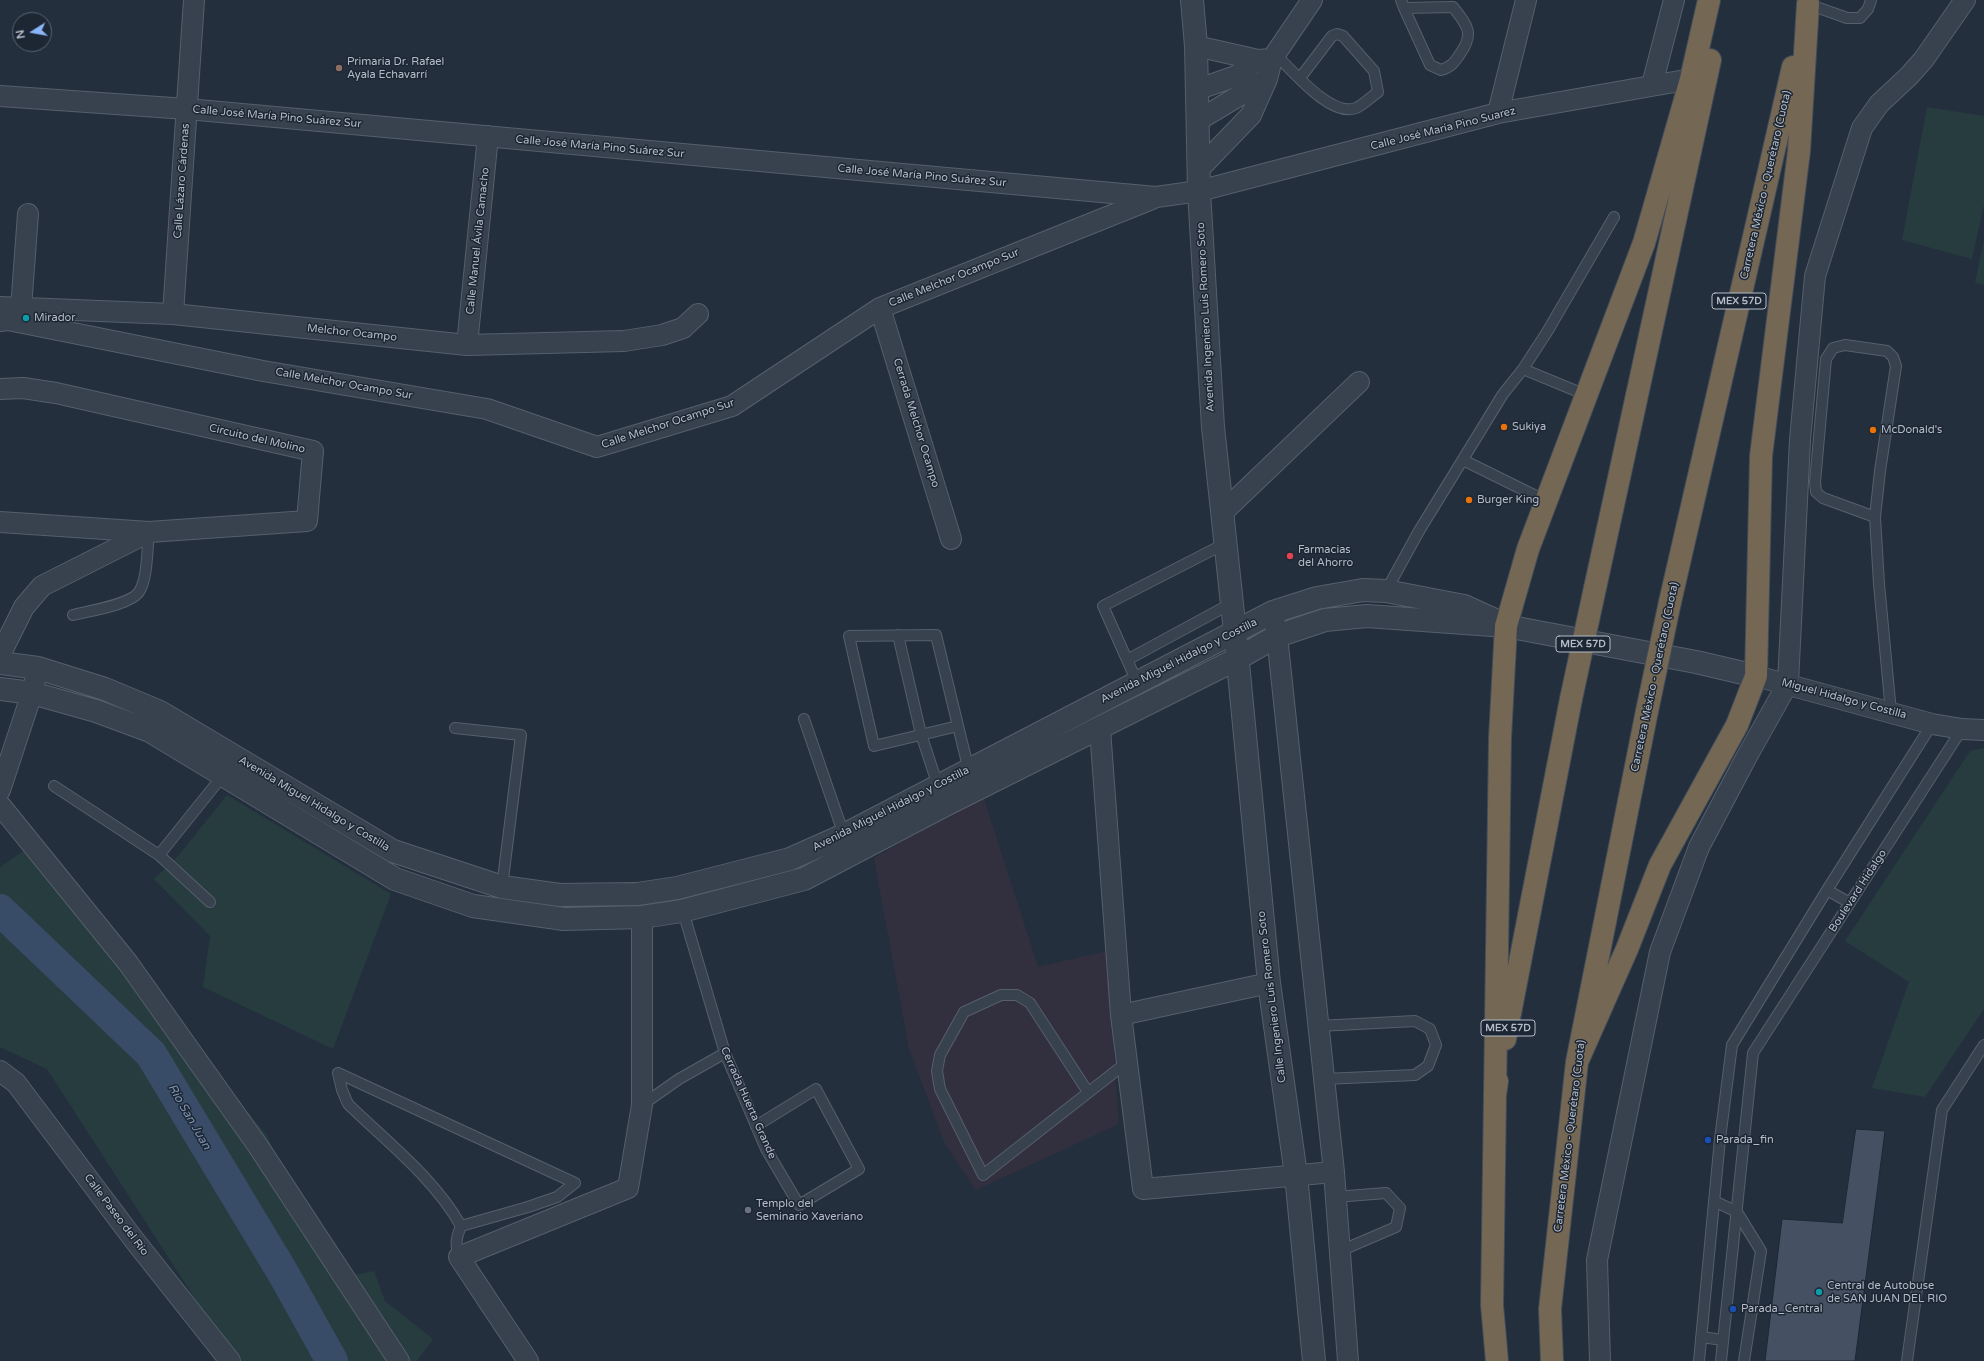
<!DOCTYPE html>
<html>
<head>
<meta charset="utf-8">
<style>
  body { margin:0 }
  #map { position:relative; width:1984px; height:1361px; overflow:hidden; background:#242f3e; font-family:"Varela Round",sans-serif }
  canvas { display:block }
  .north { position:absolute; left:12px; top:12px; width:40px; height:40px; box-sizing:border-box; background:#1d2633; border:1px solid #59626f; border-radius:50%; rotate:259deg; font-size:11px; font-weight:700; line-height:16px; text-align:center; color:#b4bcc9 }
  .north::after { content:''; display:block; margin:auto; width:14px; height:18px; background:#8ab4f8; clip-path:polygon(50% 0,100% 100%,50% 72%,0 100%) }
</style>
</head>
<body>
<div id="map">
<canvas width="1984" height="1361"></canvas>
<div class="north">N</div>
</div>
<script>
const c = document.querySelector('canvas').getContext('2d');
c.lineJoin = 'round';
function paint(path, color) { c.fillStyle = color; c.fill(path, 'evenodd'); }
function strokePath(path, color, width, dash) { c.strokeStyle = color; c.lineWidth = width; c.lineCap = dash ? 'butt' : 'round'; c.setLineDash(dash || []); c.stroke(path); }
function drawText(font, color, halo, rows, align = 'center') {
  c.font = font + ' "Varela Round",sans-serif'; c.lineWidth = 3; c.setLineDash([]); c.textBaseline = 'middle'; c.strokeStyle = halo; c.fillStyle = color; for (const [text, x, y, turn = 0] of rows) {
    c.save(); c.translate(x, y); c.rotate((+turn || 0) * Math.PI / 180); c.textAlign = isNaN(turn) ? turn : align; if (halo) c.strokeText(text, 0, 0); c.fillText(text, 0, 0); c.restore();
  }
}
const medical = new Path2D(`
  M983,796L1038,967L1107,951L1119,1124L976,1190L945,1144L909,1049L874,858Z`);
const green = new Path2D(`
  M1927,107L1984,116V205L1972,259L1902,240Z
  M1984,239V285L1975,283Z
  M1984,748V1009L1925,1097L1872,1088L1909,982L1845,941L1970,751Z
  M227,795L391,894L333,1049L203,987L210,936L154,879L178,856Z
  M25,850L266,1134L333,1279L374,1271L385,1301L433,1339L417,1361H241L199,1305L47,1069L0,1047V867Z`);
const river = new Path2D(`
  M0,910L151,1054L283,1273L332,1361`);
const building = new Path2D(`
  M1856,1129L1885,1131L1855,1361H1765L1782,1219L1842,1223Z`);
const service = new Path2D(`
  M1401,0L1404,8L1430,65L1441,70C1451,67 1454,63 1460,54C1475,33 1467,25 1453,7L1404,8
  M1808,4L1847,18H1860L1868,9L1871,0
  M1275,54C1292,70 1331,118 1356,108C1363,105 1371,97 1378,92L1374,71L1343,36L1337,34L1332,36L1300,78
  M1523,369L1586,395
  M1463,460L1546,501
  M1875,517L1823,498L1816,492L1815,482L1826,359L1833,348L1845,345L1887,351L1893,357L1896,366L1880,471L1875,517L1879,584L1891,712
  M1386,591L1419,531L1503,394L1523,369L1547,332L1614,217
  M73,615C88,611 130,605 139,592C148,578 147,548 149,532
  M898,635L921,734L938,786
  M1127,660L1232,603
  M1137,682L1103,606L1226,543
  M804,719L844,835
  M958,726L874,746L849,636L936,635L969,771
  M455,728L521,735L502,887
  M54,786L159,855L224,774
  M159,855L210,902
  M1827,890L1850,903
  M682,908L725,1053L766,1149L799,1205L859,1169L816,1089L756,1126
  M1318,1026L1415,1021L1430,1029L1436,1045L1428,1066L1415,1075L1324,1079
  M338,1073L575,1183L557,1197L528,1207L461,1226
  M338,1073L342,1090L348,1104C387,1142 434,1178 461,1226C456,1238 455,1245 459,1257
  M1088,1092L1030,1003L1017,995H1001L964,1012L940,1055L937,1071L940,1089L983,1175L1126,1063
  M642,1105L679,1079L725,1053
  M1335,1197L1386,1193L1400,1208L1396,1227L1340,1251
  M1714,1201L1737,1212L1761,1251L1744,1361
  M1701,1337L1723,1340
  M1699,1361L1720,1139L1732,1045L1827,890L1932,724
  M1721,1361L1753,1053L1962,729
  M1907,1361L1942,1110L1984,1045`);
const minor = new Path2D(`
  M1196,46L1258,60L1272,59
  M1652,85L1674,0
  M1196,90L1236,76L1258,60
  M0,96L187,109L1156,197L1199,191L1498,113L1691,79
  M1498,113L1526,0
  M1197,121L1267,79
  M1198,170L1251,115L1267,79L1272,59L1312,0
  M0,307L173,314L467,345L624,341L662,335L683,328L698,314
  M21,308L28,214
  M880,308L951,539
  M173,314L194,0
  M0,321L8,320L263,371L487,409L597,447L732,406L880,308L1152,199
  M467,345L488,136
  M0,389L23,388L56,393L313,451L307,521L149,532L0,522
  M1223,512L1359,382
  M1273,612L1277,636L1334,1172L1348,1361
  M0,655L24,607L42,586L149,532
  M1756,676L1932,724L1962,729L1984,730
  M1100,729L1121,1015L1143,1189L1334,1172
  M0,790L32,693L38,668
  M0,805L128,963L258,1146L399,1361
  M1121,1015L1269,983
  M0,1071L16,1083L135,1241L230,1361
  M528,1361L459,1257L628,1188L642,1105V917
  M1600,1361L1597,1260L1660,952L1699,847L1746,758L1788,683L1800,440L1815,276L1862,128L1879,104L1909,76L1924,59L1965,0`);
const tertiary = new Path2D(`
  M1192,0L1196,46L1199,191L1213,427L1235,632L1269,983L1296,1175L1314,1361
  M0,663L38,668L105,689L160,712L393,851L502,887L560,895L637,894L677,888L790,859L844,835L1273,612L1317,598L1363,590L1386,591L1464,606L1497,621
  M0,689L32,693L96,711L150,731L395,879L473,906L564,919L642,917L682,911L804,879L947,804L1237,659L1277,636L1325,620L1367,616L1506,626L1696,662L1756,676`);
const motorway = new Path2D(`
  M1595,588L1710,60
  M1670,602L1793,67
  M1505,1039L1571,699
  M1577,1062L1627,949L1660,865L1737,725L1756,676L1761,456L1799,151L1808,4
  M1495,1095L1500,738L1506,626L1528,549L1644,243L1691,79L1709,0
  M1497,1361L1492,1305L1495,1095L1497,1081
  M1552,1361L1550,1309L1577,1062L1647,711`);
const motorwayBridge = new Path2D(`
  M1571,699L1595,588
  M1647,711L1670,602`);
const markers = [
  [339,68,4,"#8d6e63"],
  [26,318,4,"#0f9aa8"],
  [1504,427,4,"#e8710a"],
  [1873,430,4,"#e8710a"],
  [1469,500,4,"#e8710a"],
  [1290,556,4,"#e0444e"],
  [1708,1140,4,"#1a4fb4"],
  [748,1210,4,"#6b7280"],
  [1819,1292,4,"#0f9aa8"],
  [1733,1309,4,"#1a4fb4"]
];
const shields = [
  [1739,301,54],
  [1583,644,54],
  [1508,1028,54]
];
const shieldNames = [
  ["MEX 57D",1739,301],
  ["MEX 57D",1583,644],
  ["MEX 57D",1508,1028]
];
const poiNames = [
  ["Primaria Dr. Rafael",347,62],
  ["Ayala Echavarrí",347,75],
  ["Mirador",34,318],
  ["Sukiya",1512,427],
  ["McDonald's",1881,430],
  ["Burger King",1477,500],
  ["Farmacias",1298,550],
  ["del Ahorro",1298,563],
  ["Parada_fin",1716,1140],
  ["Templo del",756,1204],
  ["Seminario Xaveriano",756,1217],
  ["Central de Autobuse",1827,1286],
  ["de SAN JUAN DEL RIO",1827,1299],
  ["Parada_Central",1741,1309]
];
const streetNames = [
  ["Calle José María Pino Suárez Sur",277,117,5],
  ["Calle José María Pino Suarez",1443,129,-14],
  ["Calle José María Pino Suárez Sur",600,147,5],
  ["Calle José María Pino Suárez Sur",922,176,5],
  ["Calle Lázaro Cárdenas",182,181,-86],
  ["Carretera México - Querétaro (Cuota)",1766,185,-77],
  ["Calle Manuel Ávila Camacho",478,241,-84],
  ["Calle Melchor Ocampo Sur",954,278,-22],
  ["Avenida Ingeniero Luis Romero Soto",1206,317,-93],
  ["Melchor Ocampo",352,333,6],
  ["Calle Melchor Ocampo Sur",344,384,10],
  ["Cerrada Melchor Ocampo",916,423,73],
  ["Calle Melchor Ocampo Sur",668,424,-18],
  ["Circuito del Molino",257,439,13],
  ["Avenida Miguel Hidalgo y Costilla",1179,661,-27],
  ["Carretera México - Querétaro (Cuota)",1655,677,-78],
  ["Miguel Hidalgo y Costilla",1844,699,15],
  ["Avenida Miguel Hidalgo y Costilla",314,804,31],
  ["Avenida Miguel Hidalgo y Costilla",891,809,-27],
  ["Boulevard Hidalgo",1858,891,-57],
  ["Calle Ingeniero Luis Romero Soto",1272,997,-97],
  ["Cerrada Huerta Grande",748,1103,66],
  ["Carretera México - Querétaro (Cuota)",1570,1136,-83],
  ["Calle Paseo del Río",116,1215,53]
];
const waterNames = [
  ["Rio San Juan",189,1117,60]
];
paint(medical, '#32303f');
paint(green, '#263c3f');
strokePath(river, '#394c67', 32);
paint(building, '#455162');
strokePath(building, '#1f2835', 1);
strokePath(service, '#565f6c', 12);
strokePath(minor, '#565f6c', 22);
strokePath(tertiary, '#565f6c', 24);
strokePath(motorway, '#434c59', 24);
strokePath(service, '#38414e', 10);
strokePath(minor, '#38414e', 20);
strokePath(tertiary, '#38414e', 22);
strokePath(motorway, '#746855', 22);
strokePath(motorwayBridge, '#434c59', 24, []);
strokePath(motorwayBridge, '#746855', 22);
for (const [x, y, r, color] of markers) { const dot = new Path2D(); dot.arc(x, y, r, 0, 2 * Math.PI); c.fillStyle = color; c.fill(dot); strokePath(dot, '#1d2633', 1.5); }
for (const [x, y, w] of shields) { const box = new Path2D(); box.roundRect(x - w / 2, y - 8, w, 16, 3); c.fillStyle = '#1d2633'; c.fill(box); strokePath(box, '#b4bcc9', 1); }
drawText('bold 10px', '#b4bcc9', null, shieldNames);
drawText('11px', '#b4bcc9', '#1d2633', poiNames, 'left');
drawText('11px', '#b4bcc9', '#1d2633', streetNames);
drawText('italic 12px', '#7c92b1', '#1d2633', waterNames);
</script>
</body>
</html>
